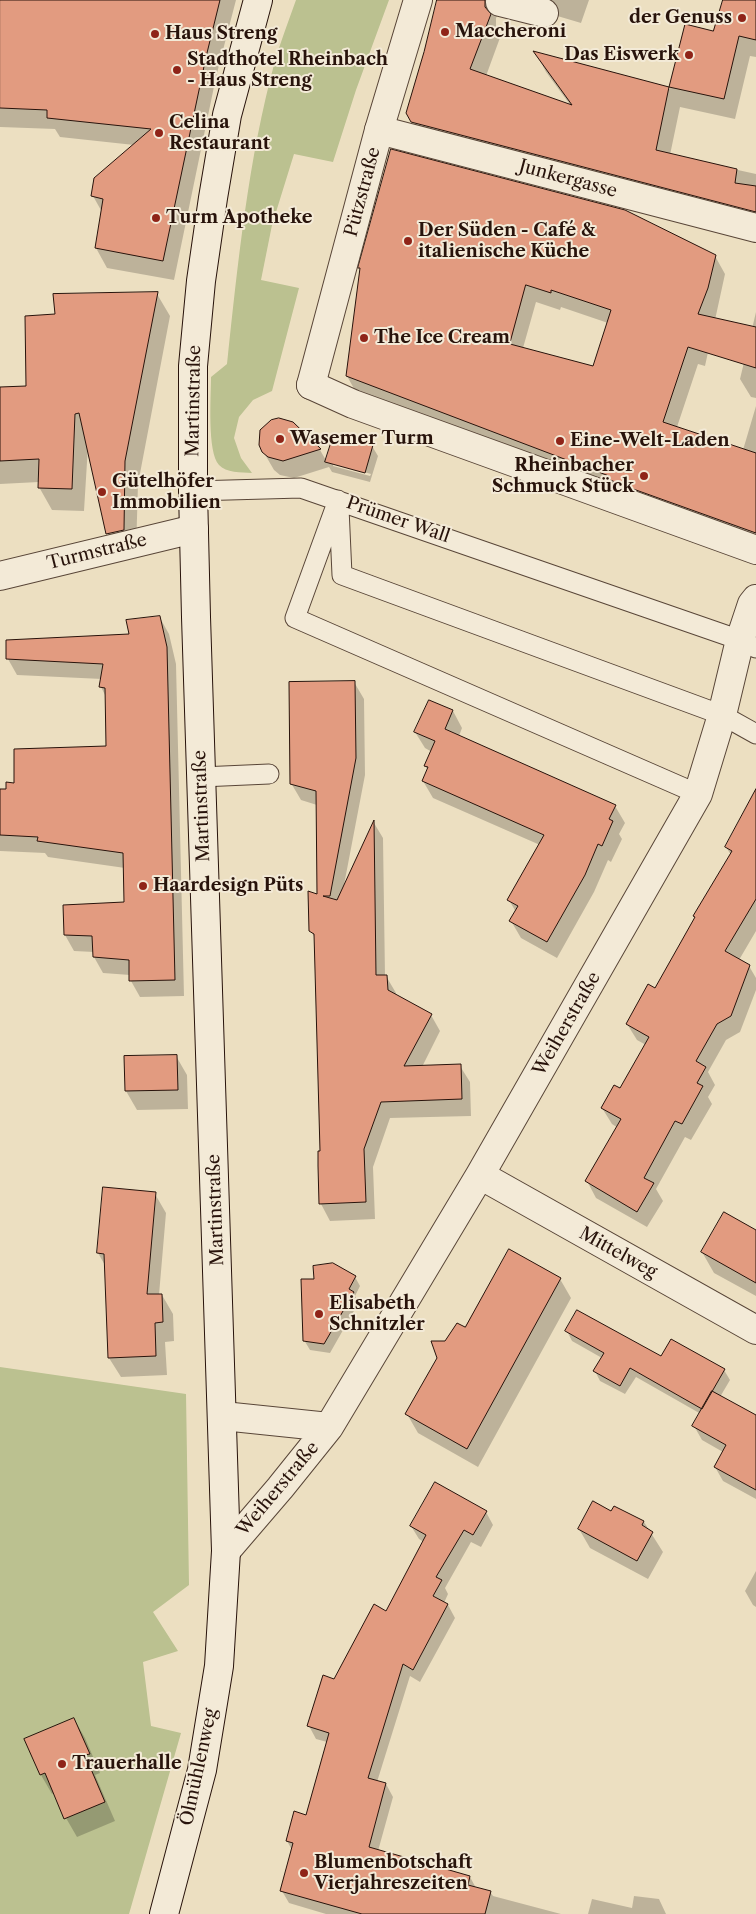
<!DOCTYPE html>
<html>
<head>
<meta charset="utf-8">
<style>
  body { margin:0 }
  canvas { display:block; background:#ecdfc1 }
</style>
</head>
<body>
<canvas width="756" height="1914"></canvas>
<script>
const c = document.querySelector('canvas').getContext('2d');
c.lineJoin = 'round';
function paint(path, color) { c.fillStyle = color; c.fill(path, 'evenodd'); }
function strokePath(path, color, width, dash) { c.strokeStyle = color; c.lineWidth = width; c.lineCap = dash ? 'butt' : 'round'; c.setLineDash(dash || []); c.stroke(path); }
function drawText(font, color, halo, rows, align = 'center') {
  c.font = font + ' "Libre Caslon Text",serif'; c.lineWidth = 4; c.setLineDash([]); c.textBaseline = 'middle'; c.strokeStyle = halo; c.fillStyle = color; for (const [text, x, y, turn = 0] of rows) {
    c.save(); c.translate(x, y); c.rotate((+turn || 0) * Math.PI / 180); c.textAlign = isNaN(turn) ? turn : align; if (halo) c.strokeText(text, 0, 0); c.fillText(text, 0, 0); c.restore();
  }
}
const green = new Path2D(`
  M296,0H389L356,90L333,162L294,154L272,225L261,280L299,288L272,391L253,400L239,417L234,438L241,458L252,473C241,472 226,473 219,465C207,452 211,396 211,377L227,364C238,262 248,160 275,61C281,40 289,20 296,0Z
  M0,1367L186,1394L189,1585L153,1612L178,1651L143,1662L151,1726L181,1733L129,1914H0Z`);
const shadow = new Path2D(`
  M0,0H236L216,77L174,280L107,268L96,248L102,212L93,196L134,145L60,137L55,129L0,127Z
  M438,0H589L581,23L517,4L500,11L496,18V26L501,35L486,76L571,106L546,72L536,53L670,89L686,25L714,32L724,0H756V57L750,56L735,119L680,107L670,155L756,174V228L424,142L412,122Z
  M715,256L725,274L705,366L698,364L677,427L743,450L756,406V547L357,394L347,376L361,270L360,268ZM536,302L560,310L561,307L608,323L594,368L523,348Z
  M157,294L170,316L138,484L136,552L120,556L108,534L88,446L84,511L52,510L39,487V482L0,484V389L27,387L56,315Z
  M756,312V398L751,397L740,379Z
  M293,423L320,450L327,462L372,446L378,456L370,482L332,472L329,467L294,478L280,475L274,470L263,451ZM333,463L371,474L370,476L333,466Z
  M160,618L169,634L176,664L184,996L140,997L131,981L130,975L103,973L94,957V952L74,951L65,935L126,903L125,868L48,857L45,853L0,851V790L7,791L16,784L108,748L106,697L101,687L102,679L17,675L8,659L130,635Z
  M354,682L364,699L365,775L344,885L374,823L383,838L385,976H386L396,993V996L431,1015L440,1031L422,1067L460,1066L470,1082L471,1116L390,1118L373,1167L375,1219L330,1221L321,1204V1153L316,940L311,931L319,895L317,805L301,800L291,783Z
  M429,701L453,711L462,728L459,736L615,806L625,823L619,834L622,839L611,862L608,860L594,892L557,958L521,938L511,921L516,912L509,900L540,845L433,798L423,781L428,770L425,766L432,752L425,748L415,732Z
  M756,805V931L739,960L749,966L756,978V990L740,1032L726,1040L708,1072L715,1085L708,1097L712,1104L691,1140L685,1137L656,1189L663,1201L647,1227L596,1198L587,1181L618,1128L612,1124L602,1108L621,1090L646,1045L637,1040L627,1024L656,990L731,855L726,847Z
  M176,1056L187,1075L188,1109L137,1110L126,1091L125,1057Z
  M155,1194L166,1213L159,1295H162L173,1314L174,1341L165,1342L167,1375L121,1377L109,1358L106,1267L98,1253Z
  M756,1231V1296L714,1273L702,1252Z
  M355,1277L360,1286L355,1296L359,1302L330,1353L310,1350L304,1340L315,1280Z
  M560,1279L571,1298L478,1467L418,1433L407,1414L446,1342L465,1329Z
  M567,1331L662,1358L724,1370L730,1380L720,1397L756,1417V1499L723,1481L715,1467L723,1452L702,1440L694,1426L701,1414L636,1377L625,1394L600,1381L595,1371L602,1358L572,1341Z
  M486,1512L493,1525L481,1547L471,1542L445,1588L448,1594L444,1603L448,1605L455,1618L420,1682L410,1676L377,1782L386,1784L393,1797L378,1851L470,1877L476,1888L490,1892L493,1896L561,1914H326L289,1903L282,1891L292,1850L287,1841L307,1816L327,1742L316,1739L309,1726L334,1680L386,1612L424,1542L419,1539L411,1526Z
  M611,1512L644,1522L663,1552L648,1579L590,1548L579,1529Z
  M756,1571V1607L753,1605L745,1591Z
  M74,1719L85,1738L100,1773L95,1775L115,1821L77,1837L66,1818L55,1792L52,1794L41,1775Z
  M634,1896L659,1899L666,1914H588L592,1899L632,1908Z`);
const building = new Path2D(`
  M0,0H220L206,57L163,261L95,248L103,199L91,196L94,178L151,129L47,118V110L0,108Z
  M437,0H485V7L491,14L470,69L572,105L533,51L669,87L656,150L737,169L735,183L756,186V212L411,122L406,113L424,52Z
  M723,0H756V40L739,36L724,99L669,87L685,24L713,31Z
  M391,149L625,210L716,255L708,288L698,314L756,327V368L688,347L663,422L756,453V533L622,485L608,479L609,476L346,376L360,268H358ZM526,285L551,293V290L611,310L593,366L510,344Z
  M158,292L125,461L124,530L106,534L79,413L75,414L72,489L38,488L39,459L0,461V387L26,386L25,316L55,314L53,294Z
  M279,418L293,422L321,449L283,461L268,457L262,452L259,445L260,430L271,420Z
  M334,434L373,445L365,473L325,462Z
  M160,616L167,647L175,980L129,981V960L93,957L92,936L64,935L63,905L124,902L123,853L37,841L38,837L0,835V789H6V782L14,783V749L106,746L105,688L99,687L103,664L6,659V640L129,634L126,620Z
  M355,681L356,758L330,896H323L337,900L374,820L376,975H387L388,990L432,1014L404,1066L461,1064L462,1099L381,1102L364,1149L366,1202L319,1204L318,1166V1151H320L314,934L309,931L308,891L317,894L316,791L290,784L289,682Z
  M429,700L453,710L445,729L616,805L609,819L613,821L602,846L598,844L585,875L547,942L509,921L518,906L507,900L544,835L422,781L428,767L424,766L435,741L414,732Z
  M756,789V899L725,951L750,965L731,1016L717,1024L696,1061L706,1067L697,1083L703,1086L682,1124L675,1121L644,1178L654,1183L637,1212L585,1181L621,1119L601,1108L614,1085L620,1088L649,1037L626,1024L648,984L655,988L695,917L693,916L732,851L725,847Z
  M177,1055L178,1090L125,1091L124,1056Z
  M103,1187L156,1192L147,1294H162L163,1322L155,1323L156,1356L108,1358L104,1254L97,1253Z
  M724,1212L756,1230V1283L701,1252Z
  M509,1249L561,1278L467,1449L405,1414L437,1358L431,1341H445L457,1323L465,1327Z
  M333,1263L356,1276L349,1289L354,1292L324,1344L303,1341L301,1279H314L313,1266Z
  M577,1310L661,1356L671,1339L725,1369L702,1409L630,1368L620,1386L593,1371L604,1353L565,1331Z
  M712,1391L756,1415V1490L714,1467L726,1445L692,1426Z
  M435,1482L487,1511L473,1535L464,1530L436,1577L442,1580L433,1596L448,1604L413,1670L403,1664L368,1778L386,1783L369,1847L470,1876L468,1885L491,1891L485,1914H362L280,1891L293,1843L286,1841L294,1811L306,1815L329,1733L307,1726L323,1675L334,1679L374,1604L386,1611L426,1535L410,1526Z
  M593,1501L611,1511L614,1506L644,1521L642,1525L653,1532L637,1561L578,1529Z
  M74,1718L90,1754L85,1755L105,1802L64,1819L45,1773L40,1775L24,1739Z`);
const service = new Path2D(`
  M193,491L301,488L740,640L756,648
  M338,500L295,618L698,794
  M339,508L342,575L722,715L756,734
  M201,777L269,774`);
const pedestrian = new Path2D(`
  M500,2L544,13
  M311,385L379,130L418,0`);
const minor = new Path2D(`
  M379,130L756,228
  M311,385L353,404L756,550
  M0,576L194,529
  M480,1175L756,1330
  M223,1416L329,1427
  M226,1551L280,1488L329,1427L480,1175L698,794L722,715L740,640L752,604L756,599`);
const secondary = new Path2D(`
  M164,1914L202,1770L219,1666L226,1551L196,617L193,491V366L201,281L213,198L227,115L258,0`);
const markers = [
  [742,18,5,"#8f2418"],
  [445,32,5,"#8f2418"],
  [155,34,5,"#8f2418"],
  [689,55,5,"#8f2418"],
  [177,70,5,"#8f2418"],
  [159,133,5,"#8f2418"],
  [156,218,5,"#8f2418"],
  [408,241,5,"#8f2418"],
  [364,338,5,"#8f2418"],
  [280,439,5,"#8f2418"],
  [560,441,5,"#8f2418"],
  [644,476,5,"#8f2418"],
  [102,492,5,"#8f2418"],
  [143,886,5,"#8f2418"],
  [319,1314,5,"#8f2418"],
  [62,1764,5,"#8f2418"],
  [304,1873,5,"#8f2418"]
];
const poiNames = [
  ["der Genuss",732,18,"right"],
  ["Maccheroni",455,32],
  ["Haus Streng",165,34],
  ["Das Eiswerk",679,55,"right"],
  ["Stadthotel Rheinbach",187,60],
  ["- Haus Streng",187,81],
  ["Celina",169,123],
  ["Restaurant",169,144],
  ["Turm Apotheke",166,218],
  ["Der Süden - Café &",418,231],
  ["italienische Küche",418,252],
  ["The Ice Cream",374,338],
  ["Wasemer Turm",290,439],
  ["Eine-Welt-Laden",570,441],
  ["Rheinbacher",634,466,"right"],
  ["Schmuck Stück",634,487,"right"],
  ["Gütelhöfer",112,482],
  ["Immobilien",112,503],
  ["Haardesign Püts",153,886],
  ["Elisabeth",329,1304],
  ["Schnitzler",329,1325],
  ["Trauerhalle",72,1764],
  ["Blumenbotschaft",314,1863],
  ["Vierjahreszeiten",314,1884]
];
const streetNames = [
  ["Junkergasse",568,179,15],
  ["Pützstraße",363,192,-75],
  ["Martinstraße",194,401,-89],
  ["Prümer Wall",398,520,19],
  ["Turmstraße",97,552,-14],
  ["Martinstraße",202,806,-92],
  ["Weiherstraße",567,1024,-60],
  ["Martinstraße",216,1210,-92],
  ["Mittelweg",618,1253,29],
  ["Weiherstraße",278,1489,-50],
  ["Ölmühlenweg",199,1767,-78]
];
paint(green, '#bbc190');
paint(shadow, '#0003');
paint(building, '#e29b80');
strokePath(building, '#28130b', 1);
strokePath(service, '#594638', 21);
strokePath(pedestrian, '#594638', 30);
strokePath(minor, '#594638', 30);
strokePath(secondary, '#28130b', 30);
strokePath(service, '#f3ead7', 19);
strokePath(pedestrian, '#f3ead7', 28);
strokePath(minor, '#f3ead7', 28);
strokePath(secondary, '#f3ead7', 28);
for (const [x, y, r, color] of markers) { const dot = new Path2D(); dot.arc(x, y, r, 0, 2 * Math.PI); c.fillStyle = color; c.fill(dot); strokePath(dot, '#f3ead7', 2); }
drawText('bold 18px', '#28130b', '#f3ead7', poiNames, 'left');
drawText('18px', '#28130b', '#f3ead7', streetNames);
</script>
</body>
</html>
